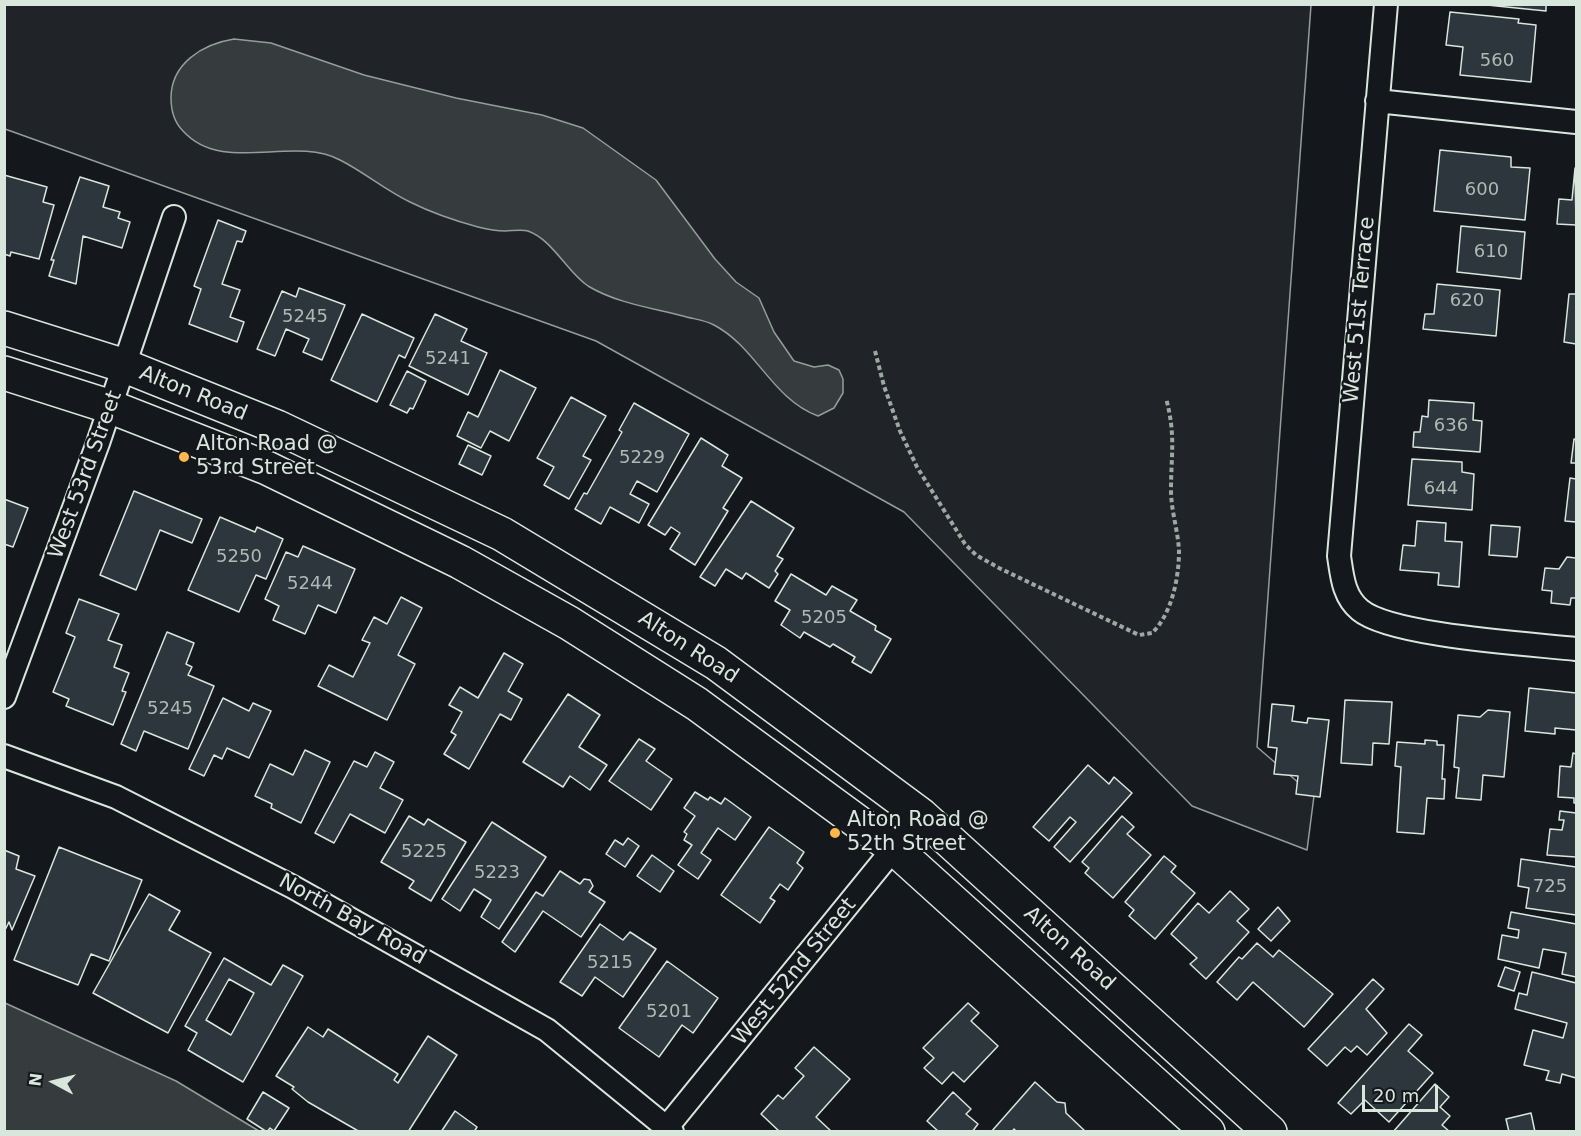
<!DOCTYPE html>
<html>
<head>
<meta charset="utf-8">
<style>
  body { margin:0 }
  #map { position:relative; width:1581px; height:1136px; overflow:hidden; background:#14181c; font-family:"DejaVu Sans",sans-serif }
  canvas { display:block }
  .frame { position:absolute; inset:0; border:6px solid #d8e6dc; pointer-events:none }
  .north { position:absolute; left:24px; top:1052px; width:60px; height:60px; -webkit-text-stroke:4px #14181c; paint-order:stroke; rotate:277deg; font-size:16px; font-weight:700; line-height:24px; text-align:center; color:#d8e6dc }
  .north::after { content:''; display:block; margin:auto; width:21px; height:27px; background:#d8e6dc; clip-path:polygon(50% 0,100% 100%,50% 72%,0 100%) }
  .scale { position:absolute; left:1362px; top:1085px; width:76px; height:27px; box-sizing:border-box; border:3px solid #d8e6dc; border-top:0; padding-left:8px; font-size:18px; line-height:21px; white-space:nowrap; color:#d8e6dc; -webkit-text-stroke:4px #14181c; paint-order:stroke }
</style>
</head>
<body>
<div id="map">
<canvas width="1581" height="1136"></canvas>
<div class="frame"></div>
<div class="north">N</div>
<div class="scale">20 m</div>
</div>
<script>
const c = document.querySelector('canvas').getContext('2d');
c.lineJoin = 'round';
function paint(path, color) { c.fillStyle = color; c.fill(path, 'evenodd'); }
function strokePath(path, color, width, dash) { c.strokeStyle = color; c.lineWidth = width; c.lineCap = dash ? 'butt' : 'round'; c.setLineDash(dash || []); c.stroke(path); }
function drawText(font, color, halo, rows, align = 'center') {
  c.font = font + ' "DejaVu Sans",sans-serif'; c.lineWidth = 4.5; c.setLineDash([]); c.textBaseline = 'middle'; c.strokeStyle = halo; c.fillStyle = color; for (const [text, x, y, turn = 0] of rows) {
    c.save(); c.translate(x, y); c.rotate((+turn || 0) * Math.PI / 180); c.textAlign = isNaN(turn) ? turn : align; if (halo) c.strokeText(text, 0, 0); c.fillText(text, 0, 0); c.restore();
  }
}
const green = new Path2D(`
  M5,5H1311L1257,747L1314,796L1307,850L1192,806L904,512L596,341L5,129Z`);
const water = new Path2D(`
  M234,39L271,43L364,75L456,98L542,115L583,128L656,180L715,259L736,282L759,298L774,332L794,361L814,367L828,365L839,370L843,379V393L834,408L818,416C772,399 756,347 714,325C705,320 693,319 683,316C652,308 616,303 588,286C567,272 553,240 528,231C521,229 512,231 505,231C496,231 486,229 478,227C456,221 430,212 410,202C385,190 364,172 340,160C292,135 223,175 183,131C174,122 171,111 171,98C171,64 202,44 234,39Z
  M5,1003L176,1081L259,1131H5Z`);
const building = new Path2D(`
  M1477,4H1546V11Z
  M1450,12L1519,19L1518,23L1536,25L1531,82L1460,75L1463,47L1446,45Z
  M1440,150L1511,157V167L1530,168L1525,220L1434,211Z
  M1575,168L1576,225L1557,224L1559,199L1572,200Z
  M4,175L47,187L43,202L54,205L39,259L11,252L10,256L4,254Z
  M80,177L109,186L103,207L120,212L118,218L130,222L122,248L83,236L76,284L49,276L54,260H51Z
  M218,220L246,231L242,242L237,241L222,284L240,290L230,317L244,322L237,342L189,324L201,289L194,286Z
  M1461,226L1525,232L1521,279L1457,272Z
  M1437,284L1500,290L1496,336L1423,329L1425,314H1434Z
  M299,288L345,305L322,360L303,352L309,339L286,329L275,356L257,349L282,291L296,297Z
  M1569,294H1576V344L1564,342Z
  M362,314L414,338L405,358L399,355L377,402L331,380Z
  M435,314L467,329L461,341L487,353L468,395L409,366Z
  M500,370L536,388L509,441L490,431L481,448L457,436L468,412L478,417Z
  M407,371L426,381L413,409L410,408L407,413L390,405Z
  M571,397L606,416L583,456L591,460L569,499L544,485L554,467L537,458Z
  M1429,400L1474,403L1473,420L1482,421L1480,452L1413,447L1414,432H1420L1422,416L1428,417Z
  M634,403L689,434L657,492L637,481L630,494L649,504L639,523L610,507L601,524L575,509L584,493L587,494L622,432L619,430Z
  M701,438L728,455L722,466L742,478L723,508L728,511L695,565L670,549L680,533L671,527L665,535L648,525Z
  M1574,439L1576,440V463H1571Z
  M468,445L491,456L482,475L459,464Z
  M1412,459L1462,462V472L1474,474L1472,510L1408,505Z
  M1570,478L1576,479V522L1565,521Z
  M134,491L202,519L192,543L160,530L136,590L100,575Z
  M4,499L28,508L13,547L4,544Z
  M751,501L794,528L777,556L783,559L775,571L778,574L769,588L746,573L742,579L726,569L715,586L700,577Z
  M220,517L255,532L257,527L283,539L266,579L256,575L239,612L188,590Z
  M1417,521L1446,523L1445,541L1462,542L1459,587L1438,585L1439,573L1400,570L1403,545L1415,546Z
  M1491,525L1520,527L1517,557L1489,555Z
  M303,546L355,569L336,613L318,605L305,634L273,620L279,606L265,599L286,552L298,557Z
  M1567,557L1576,558V598H1571L1570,605L1551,603L1552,591L1542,590L1545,568L1559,569Z
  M791,574L826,595L832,586L857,600L850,611L876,626L875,630L891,639L871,673L852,662L855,657L833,644L830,647L804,632L800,638L781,625L790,610L775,601Z
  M401,597L422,608L398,655L415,664L387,720L318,686L329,665L353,677L370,643L362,640L374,617L387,624Z
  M79,599L119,614L108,640L122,645L114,667L129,673L122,691L126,692L113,725L66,706L69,699L53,692L75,637L66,633Z
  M167,632L194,643L186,664L192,667L188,675L214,686L188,749L144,731L136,751L121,744Z
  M504,653L523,664L508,691L522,699L511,720L500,714L469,769L444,754L456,735L451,732L462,712L449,705L460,687L478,698Z
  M1529,688L1576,693V730L1555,728V734L1525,731Z
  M568,694L600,715L579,747L607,765L590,790L570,776L563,787L523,762Z
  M223,698L249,711L253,703L271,711L249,758L227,748L222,759L214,755L204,776L189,769Z
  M1345,700L1392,702L1389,744L1373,743L1372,765L1341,763Z
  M1272,704L1294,706L1292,721L1307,723L1308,718L1329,720L1320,797L1296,794L1298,776L1274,774L1277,748L1268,747Z
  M1488,710L1510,712L1504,777L1483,775L1481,800L1456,798L1459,768L1454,767L1458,715L1480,717Z
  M639,739L655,749L646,761L672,779L651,810L609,781Z
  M1425,740L1437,741V745H1444L1442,779H1445L1444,799L1427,798L1424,834L1397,832L1401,767L1395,766L1397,742L1425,744Z
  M305,750L330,762L301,823L271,808L272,804L255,796L270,764L293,775Z
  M375,752L394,762L380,788L403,800L385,833L350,814L334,843L315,833L354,761L367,767Z
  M1573,753L1576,754V803H1574V798L1558,797L1560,766L1571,767Z
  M1088,765L1109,784L1114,777L1132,793L1070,862L1054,847L1076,822L1070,817L1049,841L1033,827Z
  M695,792L708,800L710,797L721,804L725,798L751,817L735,840L718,828L701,853L711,860L698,879L678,865L692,845L684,840L687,834L684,832L695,816L684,808Z
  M1560,811L1576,813V857L1547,855L1550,829L1562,830L1564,820H1559Z
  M409,816L424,825L428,819L466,842L431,901L409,888L414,881L381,862Z
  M1122,816L1134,827L1127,834L1151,855L1113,898L1085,873L1089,868L1082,862Z
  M492,822L546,857L499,929L481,917L491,900L474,889L460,911L442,899Z
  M769,827L804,852L797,863L803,868L788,890L780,884L770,898L775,901L760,923L721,895Z
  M628,838L639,846L625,867L606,854L615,840L623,845Z
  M59,847L142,880L109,961L91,954L78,985L14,960Z
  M4,850L19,856L16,869L35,876L12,930L9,922L4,932Z
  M652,855L674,871L660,892L637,876Z
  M1164,856L1176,866L1171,872L1195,893L1155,939L1129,916L1134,910L1125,902Z
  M1521,859L1576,867V915L1526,908L1529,888L1518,886Z
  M560,871L580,884L584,879L590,880L593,886L589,892L605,902L581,937L543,911L515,952L502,942L536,892L543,896Z
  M1230,891L1249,909L1237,921L1249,932L1206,979L1190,964L1197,958L1171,934L1198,903L1209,913Z
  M149,894L180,911L169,930L211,953L168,1033L93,993Z
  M1278,907L1290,921L1271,941L1258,929Z
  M1511,912L1576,924V977L1562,974L1566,953L1543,949L1539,968L1498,959L1502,935L1518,938L1519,930L1508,928Z
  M600,924L623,940L630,932L656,949L623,997L595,977L582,996L560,982Z
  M1257,943L1273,957L1279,950L1333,994L1304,1027L1253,982L1237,1000L1217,982L1239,957L1242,959Z
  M224,958L271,985L283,965L303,976L243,1082L188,1050L197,1033L185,1026ZM229,979L254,993L231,1035L206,1020Z
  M667,961L718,998L693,1033L682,1025L659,1057L619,1028Z
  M1505,967L1520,972L1514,991L1498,986Z
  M1532,972L1576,983V1078L1562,1074L1560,1083L1546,1080L1549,1071L1524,1065L1533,1030L1563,1038L1567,1023L1515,1009L1519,993L1527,995Z
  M1373,979L1384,989L1366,1009L1387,1033L1367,1055L1357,1046L1351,1052L1345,1047L1327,1066L1308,1049Z
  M968,1003L979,1013L971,1021L998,1046L964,1082L953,1072L942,1084L924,1068L934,1058L923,1048Z
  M1409,1024L1422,1035L1408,1051L1433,1073L1389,1122L1365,1100L1351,1114L1338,1103Z
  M308,1027L323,1037L328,1029L398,1074L394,1080L398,1083L428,1036L457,1055L408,1132H360L308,1102L292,1089L294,1087L276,1076Z
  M814,1047L850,1079L816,1117L832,1132H780L761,1114L778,1095L783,1099L804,1076L795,1068Z
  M1035,1082L1057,1102L1065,1103L1066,1113L1086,1132H1017L1014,1129L1012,1132H991Z
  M1435,1084L1449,1097L1440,1107L1450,1116L1442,1125L1450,1132H1393Z
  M263,1092L289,1108L274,1131L270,1128L267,1132L247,1119Z
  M953,1092L971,1109L966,1114L978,1124L972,1132H939L927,1121Z
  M455,1111L477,1127L474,1132H441Z
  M1531,1113L1535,1132H1509L1506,1119Z`);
const path = new Path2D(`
  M875,351L884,386L900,431L917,467L965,544L976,555L999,568L1139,635L1152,633C1172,614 1179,577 1179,551C1178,530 1171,511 1171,490C1171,454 1176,436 1166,398`);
const minor = new Path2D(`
  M1386,4L1339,556C1342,575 1343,596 1360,610C1391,636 1531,644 1576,649
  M1377,101L1576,122
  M4,697L98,443L174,217
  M4,756L116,797L293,887L547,1030L672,1132
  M667,1127L921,815`);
const primary = new Path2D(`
  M4,328L125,366L277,427L502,534L716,663L921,815L1270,1132
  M4,373L111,407L267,468L460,562L569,623L697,704L896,850L1208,1132`);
const markers = [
  [184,457,6,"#ffb74d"],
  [835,833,6,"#ffb74d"]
];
const numberNames = [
  ["560",1497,61],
  ["600",1482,190],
  ["610",1491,252],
  ["620",1467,301],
  ["5245",305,317],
  ["5241",448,359],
  ["636",1451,426],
  ["5229",642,458],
  ["644",1441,489],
  ["5250",239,557],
  ["5244",310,584],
  ["5205",824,618],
  ["5245",170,709],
  ["5225",424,852],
  ["5223",497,873],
  ["725",1550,887],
  ["5215",610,963],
  ["5201",669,1012]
];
const streetNames = [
  ["West 51st Terrace",1360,310,-85],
  ["Alton Road",193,394,22],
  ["West 53rd Street",86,475,-70],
  ["Alton Road",688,648,33],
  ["North Bay Road",352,920,29],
  ["Alton Road",1069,949,42],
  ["West 52nd Street",795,972,-51]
];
const poiNames = [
  ["Alton Road @",196,445],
  ["53rd Street",196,469],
  ["Alton Road @",847,821],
  ["52th Street",847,845]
];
paint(green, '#202428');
strokePath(green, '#939e99', 1.5);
paint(water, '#363b3e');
strokePath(water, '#939e99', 1.5);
paint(building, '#2c363c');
strokePath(building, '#d8e6dc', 1.5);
strokePath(minor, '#d8e6dc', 26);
strokePath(primary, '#d8e6dc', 36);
strokePath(path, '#9da8a2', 4, [4.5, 3]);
strokePath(minor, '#14181c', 22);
strokePath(primary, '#14181c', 33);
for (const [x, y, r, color] of markers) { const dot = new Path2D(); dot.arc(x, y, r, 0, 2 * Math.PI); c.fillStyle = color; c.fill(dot); strokePath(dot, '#14181c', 2); }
drawText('18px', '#adbab4', null, numberNames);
drawText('21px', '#d8e6dc', '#14181c', streetNames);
drawText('21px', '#d8e6dc', '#14181c', poiNames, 'left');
</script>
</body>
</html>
